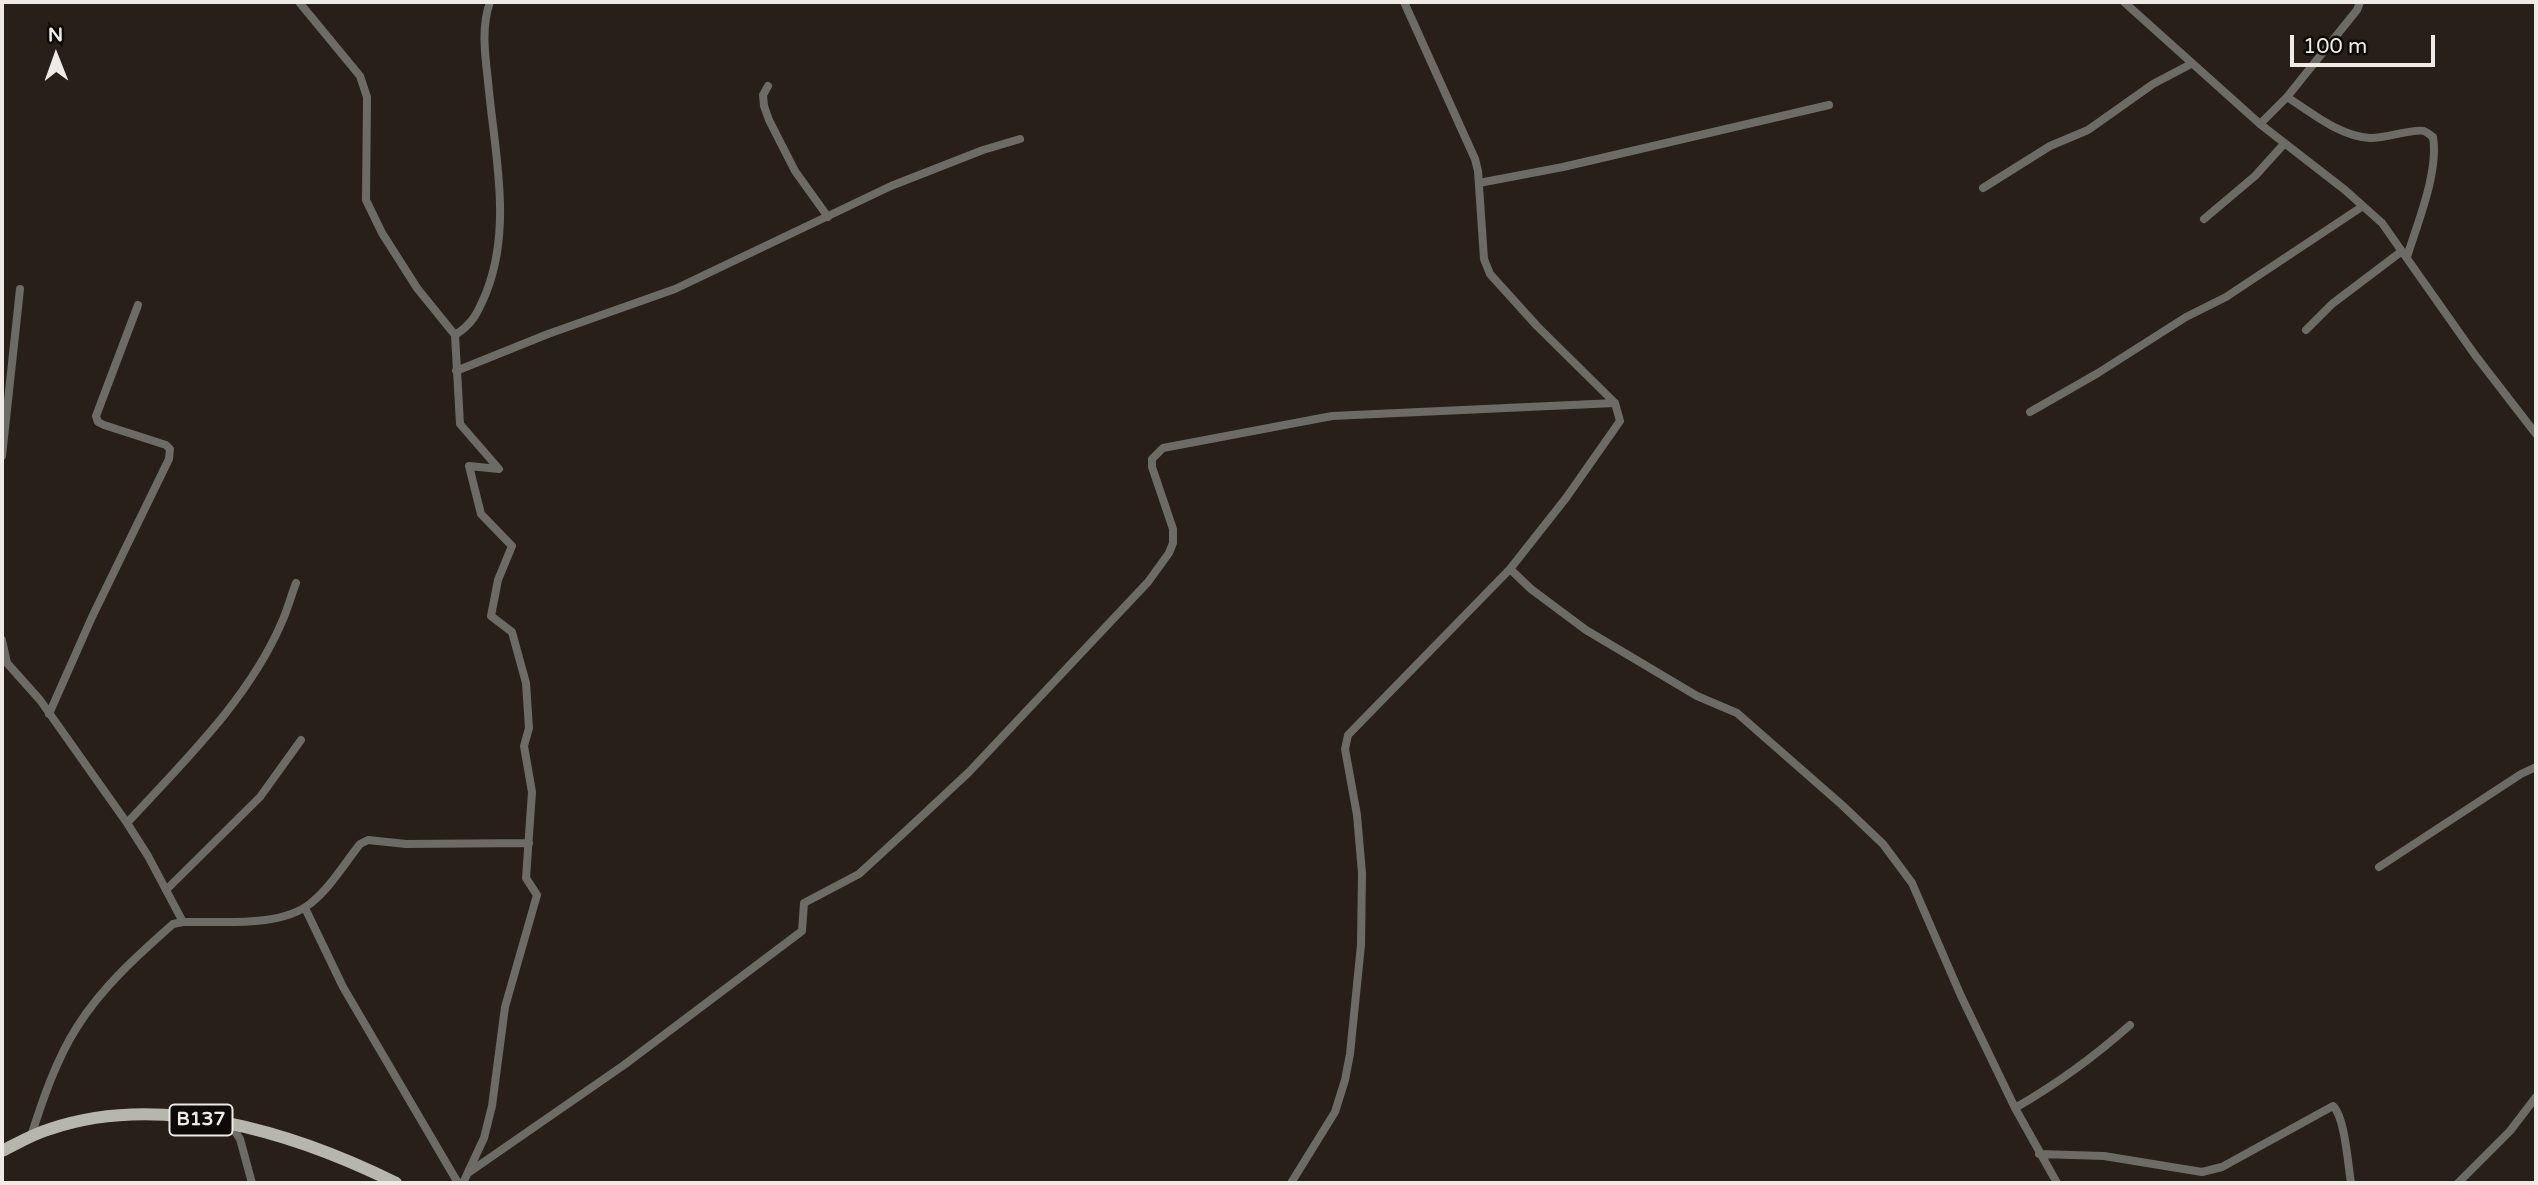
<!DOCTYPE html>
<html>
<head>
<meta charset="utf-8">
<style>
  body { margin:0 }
  #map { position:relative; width:2538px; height:1185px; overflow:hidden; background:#271f18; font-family:"Varela Round",sans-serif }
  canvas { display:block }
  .frame { position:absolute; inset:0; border:4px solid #efeae5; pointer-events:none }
  .north { position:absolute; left:21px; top:21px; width:70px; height:70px; -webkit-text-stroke:5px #0d0a07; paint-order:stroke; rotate:359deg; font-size:19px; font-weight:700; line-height:28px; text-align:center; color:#efeae5 }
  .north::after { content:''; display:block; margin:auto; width:24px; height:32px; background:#efeae5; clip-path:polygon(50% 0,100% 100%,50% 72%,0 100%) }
  .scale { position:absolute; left:2290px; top:35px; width:145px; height:32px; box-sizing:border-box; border:4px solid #efeae5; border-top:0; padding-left:9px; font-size:21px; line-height:24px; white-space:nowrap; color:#efeae5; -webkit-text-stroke:5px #0d0a07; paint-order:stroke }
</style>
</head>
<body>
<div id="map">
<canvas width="2538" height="1185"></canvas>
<div class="frame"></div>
<div class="north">N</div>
<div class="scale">100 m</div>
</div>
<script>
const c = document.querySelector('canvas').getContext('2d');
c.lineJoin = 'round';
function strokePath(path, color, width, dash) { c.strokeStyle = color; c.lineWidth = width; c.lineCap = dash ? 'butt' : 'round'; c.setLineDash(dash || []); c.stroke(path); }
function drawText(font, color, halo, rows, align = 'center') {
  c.font = font + ' "Varela Round",sans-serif'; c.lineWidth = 7; c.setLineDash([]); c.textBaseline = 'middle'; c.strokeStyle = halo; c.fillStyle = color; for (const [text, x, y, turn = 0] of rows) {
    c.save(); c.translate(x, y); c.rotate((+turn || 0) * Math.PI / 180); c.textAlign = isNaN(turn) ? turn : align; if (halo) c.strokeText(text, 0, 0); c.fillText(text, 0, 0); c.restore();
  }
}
const street = new Path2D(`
  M299,2L360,76L367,97L366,200L382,233L417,288L455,335L460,424L499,469L469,466L481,514L512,546L498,580L491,616L512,632L526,683L529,728L524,746L532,792L526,878L537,895L505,1007L492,1106L484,1138L463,1183
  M2124,2L2260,124L2345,190L2382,223L2475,355L2536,434
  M768,86L763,95L764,106L769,120L795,171L828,217
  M2287,97C2312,113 2339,136 2370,138C2384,139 2414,128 2424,131C2425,131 2433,137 2433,137C2439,172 2417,224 2407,257
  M2260,124L2287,97L2357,10L2360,2
  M1479,183L1563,167L1829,105
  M1983,188L2050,146L2088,130L2153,84L2191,64
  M2204,219L2255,176L2283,145
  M2306,330L2332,304L2402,251
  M455,335C473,324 478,312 486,293C513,226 494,150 488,81C485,55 481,27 490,2
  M456,371L548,334L675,289L891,186L983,150L1020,139
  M2030,412L2098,373L2186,317L2226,297L2363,206
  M2,456L20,289
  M1510,569L1531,589L1586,630L1697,696L1737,713L1842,805L1883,844L1912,883L1961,996L2015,1108L2057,1183
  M2,640L7,663L40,700L127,823L148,856L183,922
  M49,714L92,617L169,459L170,449L166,445L104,425L98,422L96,416L138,305
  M127,823C183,762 248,700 281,624C287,611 291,596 296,583
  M2379,867L2521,774L2536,767
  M166,890L260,797L301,740
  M305,908L343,987L458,1183
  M2015,1108C2057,1084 2094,1057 2130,1025
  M230,1124L240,1139L252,1183
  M31,1136C43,1099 56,1060 77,1027C102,987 138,955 173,924L183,922C220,921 281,928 311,903C330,888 345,863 360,844L368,840L406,844L529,843
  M2039,1154L2104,1156L2202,1172L2222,1167L2333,1106C2345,1117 2348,1165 2351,1183
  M468,1173L624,1065L802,931L804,903L859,874L909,828L969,772L1148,582L1169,553L1173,543V529L1152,467V459L1163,448L1332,416L1615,403
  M1291,1183L1335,1112L1345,1080L1350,1054L1361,945L1362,873L1357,815L1345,749L1348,735L1510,569L1566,498L1620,421L1615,403L1537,326L1490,274L1484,259L1478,171L1475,159L1404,2
  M2458,1183L2510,1131L2536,1097`);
const primary = new Path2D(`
  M2,1151C18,1143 33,1134 50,1129C162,1091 295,1133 396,1183`);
const shields = [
  [201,1120,63]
];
const shieldNames = [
  ["B137",201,1120]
];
strokePath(street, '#6c6b66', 8);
strokePath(primary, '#b7b6ac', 12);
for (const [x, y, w] of shields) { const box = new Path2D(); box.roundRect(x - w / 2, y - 15.5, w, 31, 5); c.fillStyle = '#0d0a07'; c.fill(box); strokePath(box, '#efeae5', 2); }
drawText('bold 19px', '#efeae5', null, shieldNames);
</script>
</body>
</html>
